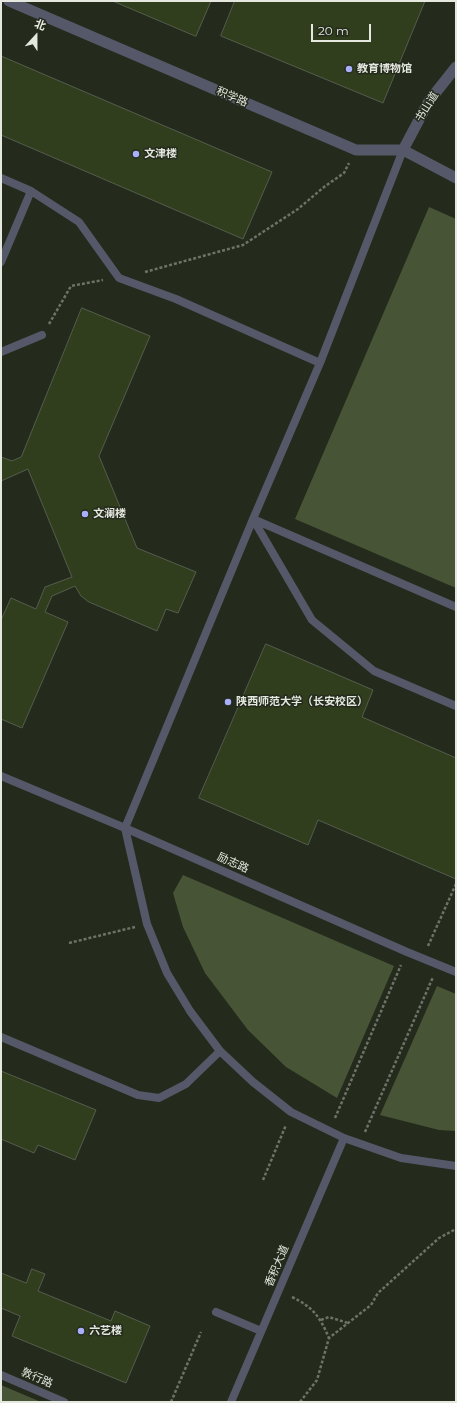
<!DOCTYPE html>
<html>
<head>
<meta charset="utf-8">
<style>
  body { margin:0 }
  #map { position:relative; width:457px; height:1403px; overflow:hidden; background:#242a1c; font-family:Montserrat,"Noto Sans SC",sans-serif }
  canvas { display:block }
  .frame { position:absolute; inset:0; border:2px solid #e4e8df; pointer-events:none }
  .north { position:absolute; left:16px; top:16px; width:40px; height:40px; -webkit-text-stroke:3px #242a1c; paint-order:stroke; rotate:21deg; font-size:11px; font-weight:700; line-height:16px; text-align:center; color:#e4e8df }
  .north::after { content:''; display:block; margin:auto; width:14px; height:18px; background:#e4e8df; clip-path:polygon(50% 0,100% 100%,50% 72%,0 100%) }
  .scale { position:absolute; left:311px; top:24px; width:60px; height:18px; box-sizing:border-box; border:2px solid #e4e8df; border-top:0; padding-left:5px; font-size:12px; line-height:14px; white-space:nowrap; color:#e4e8df; -webkit-text-stroke:3px #242a1c; paint-order:stroke }
</style>
</head>
<body>
<div id="map">
<canvas width="457" height="1403"></canvas>
<div class="frame"></div>
<div class="north">北</div>
<div class="scale">20 m</div>
</div>
<script>
const c = document.querySelector('canvas').getContext('2d');
c.lineJoin = 'round';
function paint(path, color) { c.fillStyle = color; c.fill(path, 'evenodd'); }
function strokePath(path, color, width, dash) { c.strokeStyle = color; c.lineWidth = width; c.lineCap = dash ? 'butt' : 'round'; c.setLineDash(dash || []); c.stroke(path); }
function drawText(font, color, halo, rows, align = 'center') {
  c.font = font + ' Montserrat,"Noto Sans SC",sans-serif'; c.lineWidth = 3; c.setLineDash([]); c.textBaseline = 'middle'; c.strokeStyle = halo; c.fillStyle = color; for (const [text, x, y, turn = 0] of rows) {
    c.save(); c.translate(x, y); c.rotate((+turn || 0) * Math.PI / 180); c.textAlign = isNaN(turn) ? turn : align; if (halo) c.strokeText(text, 0, 0); c.fillText(text, 0, 0); c.restore();
  }
}
const green = new Path2D(`
  M429,207L456,219V588L295,519Z
  M183,875L394,966L337,1098L286,1067L248,1030L205,973L183,927L173,893Z
  M437,986L456,994V1131L439,1130L380,1115Z
  M1,1385L41,1402H1Z`);
const building = new Path2D(`
  M113,1H211L196,36Z
  M235,1H425L383,103L221,36Z
  M1,56L272,172L243,239L1,135Z
  M82,308L150,336L99,456L137,548L196,572L178,613L166,609L157,631L89,602L81,596L75,586L52,596L45,612L68,622L22,728L1,719V620L11,598L36,609L45,587L72,577L28,469L1,481V457L12,461L21,457Z
  M266,644L373,690L362,717L456,758V879L318,820L308,845L199,798Z
  M1,1071L96,1110L75,1160L38,1145L34,1153L1,1139Z
  M32,1269L45,1274L38,1291L111,1321L115,1311L150,1326L126,1383L12,1336L20,1316L1,1308V1273L26,1283Z`);
const path = new Path2D(`
  M145,272L243,245L298,209L324,187L344,173L349,163
  M49,324L71,286L103,280
  M69,943L135,927
  M428,946L456,884
  M335,1118L401,965
  M365,1132L433,977
  M263,1180L286,1125
  M292,1297C313,1307 320,1317 329,1338
  M321,1320L329,1317L348,1323
  M171,1402L201,1332
  M300,1402L317,1380L329,1338L371,1305L378,1293L439,1238L456,1229`);
const service = new Path2D(`
  M403,150L320,363L253,519L125,828L147,924L167,973L190,1011L220,1051L253,1082L291,1112L344,1138L401,1158L456,1166
  M1,178L31,191L79,222L119,278L176,299L320,363
  M1,262L31,191
  M1,352L42,335
  M253,519L312,620L374,671L456,706
  M253,519L456,607
  M1,776L125,828L407,952L456,972
  M1,1037L138,1095L159,1098L186,1084L220,1051
  M216,1312L261,1331
  M1,1375L64,1402
  M231,1402L344,1138`);
const minor = new Path2D(`
  M9,1L356,150H403L456,178
  M403,150L429,101L456,67`);
const markers = [
  [349,69,4,"#a8b0fc"],
  [136,154,4,"#a8b0fc"],
  [85,514,4,"#a8b0fc"],
  [228,702,4,"#a8b0fc"],
  [81,1331,4,"#a8b0fc"]
];
const poiNames = [
  ["教育博物馆",357,69],
  ["文津楼",144,154],
  ["文澜楼",93,514],
  ["陕西师范大学（长安校区）",236,702],
  ["六艺楼",89,1331]
];
const streetNames = [
  ["积学路",232,97,23],
  ["书山道",427,107,-58],
  ["励志路",233,863,24],
  ["香积大道",277,1266,-67],
  ["敦行路",37,1378,23]
];
paint(green, '#475536');
paint(building, '#303e1d');
strokePath(building, '#555d4d', 1);
strokePath(path, '#6e7367', 2.5, [3, 2]);
strokePath(service, '#555868', 8);
strokePath(minor, '#555868', 11);
for (const [x, y, r, color] of markers) { const dot = new Path2D(); dot.arc(x, y, r, 0, 2 * Math.PI); c.fillStyle = color; c.fill(dot); strokePath(dot, '#242a1c', 1.5); }
drawText('bold 11px', '#e4e8df', '#242a1c', poiNames, 'left');
drawText('11px', '#e4e8df', '#242a1c', streetNames);
</script>
</body>
</html>
